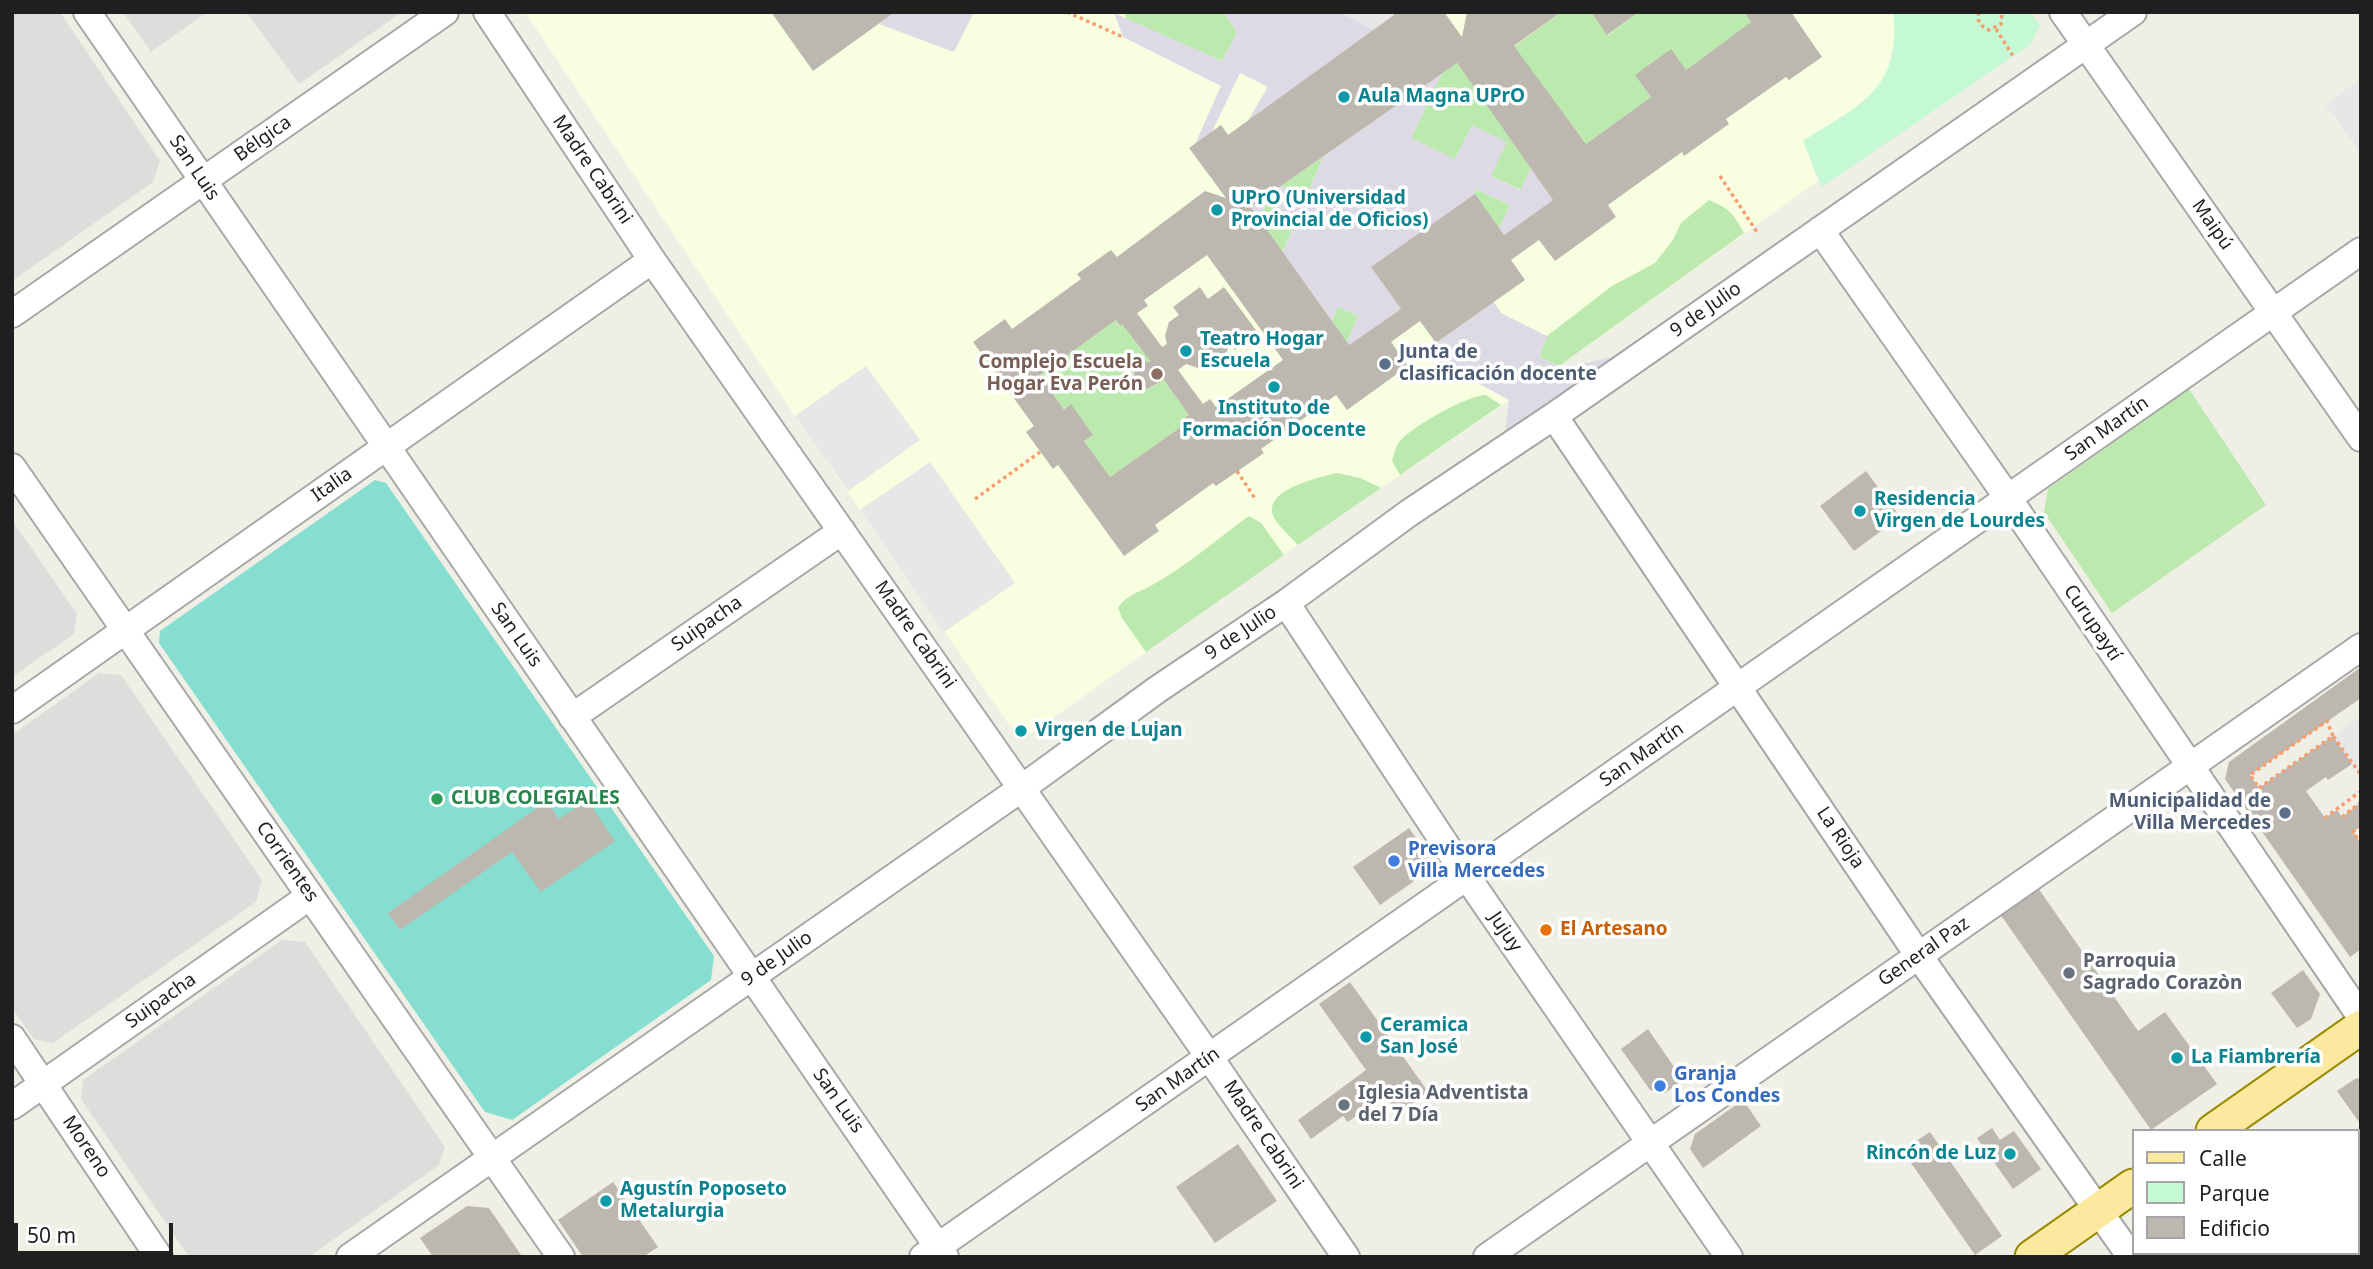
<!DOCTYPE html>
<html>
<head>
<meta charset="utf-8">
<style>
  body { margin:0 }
  #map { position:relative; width:2373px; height:1269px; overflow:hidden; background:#f0efe6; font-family:"Noto Sans",sans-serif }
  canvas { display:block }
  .frame { position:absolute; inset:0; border:14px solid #1f1f1f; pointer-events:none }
  .legend { position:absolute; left:2132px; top:1129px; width:228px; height:126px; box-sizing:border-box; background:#fff; border:2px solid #a5a5a5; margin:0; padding:9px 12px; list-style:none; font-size:21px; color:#1f1f1f }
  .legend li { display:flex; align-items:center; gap:14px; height:35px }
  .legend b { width:35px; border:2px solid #a5a5a5 }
  .scale { position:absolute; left:14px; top:1223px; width:159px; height:32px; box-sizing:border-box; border:4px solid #1f1f1f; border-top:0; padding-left:9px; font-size:21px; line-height:24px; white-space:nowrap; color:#1f1f1f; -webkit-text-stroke:5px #fff; paint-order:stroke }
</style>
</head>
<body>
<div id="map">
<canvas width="2373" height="1269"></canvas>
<div class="frame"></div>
<ul class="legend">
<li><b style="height:9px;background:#fbe9a0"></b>Calle</li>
<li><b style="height:19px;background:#c4f9d4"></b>Parque</li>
<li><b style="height:19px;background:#bdb8af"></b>Edificio</li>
</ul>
<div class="scale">50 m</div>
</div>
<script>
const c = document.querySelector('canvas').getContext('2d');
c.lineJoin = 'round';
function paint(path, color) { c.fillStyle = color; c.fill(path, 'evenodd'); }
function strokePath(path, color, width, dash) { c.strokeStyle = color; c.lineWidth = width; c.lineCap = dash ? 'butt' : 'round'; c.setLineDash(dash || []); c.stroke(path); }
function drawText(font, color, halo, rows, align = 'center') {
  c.font = font + ' "Noto Sans",sans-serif'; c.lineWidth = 7; c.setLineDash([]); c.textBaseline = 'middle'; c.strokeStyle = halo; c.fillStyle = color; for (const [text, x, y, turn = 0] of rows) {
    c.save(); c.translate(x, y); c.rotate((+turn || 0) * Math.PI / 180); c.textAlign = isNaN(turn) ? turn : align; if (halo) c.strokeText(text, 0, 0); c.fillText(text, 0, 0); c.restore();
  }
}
const residential = new Path2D(`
  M12,12H60L160,161L153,182L12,281Z
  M123,12H207L151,52Z
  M246,12H402L299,84Z
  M12,520L77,614L74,634L12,677Z
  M99,673L121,675L262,880L256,902L53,1043L34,1039L12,1008V735Z
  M282,940L305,942L445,1147L439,1165L309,1257H189L81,1099L83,1080Z`);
const education = new Path2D(`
  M525,12H1893L1896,31L1888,71L1877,89L1858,107L1803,141L1818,181L1559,366L1266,567L1030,734L1010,726L795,416Z`);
const grass = new Path2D(`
  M1125,12H1224L1237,33L1222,61L1126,19Z
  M1561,12H1591L1608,35L1639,12H1744L1751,22L1686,70L1636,76L1651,97L1586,144L1514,47Z
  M1457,63L1531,168L1521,190L1491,176L1472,125L1455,160L1411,138L1442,73Z
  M1323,157L1306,197L1281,186Z
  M1476,189L1510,205L1499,229L1475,195L1473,196Z
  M1709,200C1730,209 1733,213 1744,233L1559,366L1539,357L1547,336L1612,286L1655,263L1673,240L1681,223Z
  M1267,202L1297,218L1283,252L1259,218Z
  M1337,306L1358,316L1347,343L1332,321Z
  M1116,320L1119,326L1122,324L1151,362L1144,361L1135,366C1129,377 1136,386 1148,389L1160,382L1161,376L1189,415L1185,418L1188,422L1110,477L1084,441L1093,435L1071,405L1064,410L1040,375Z
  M2189,389L2266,505L2112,613L2044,512L2048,489Z
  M1486,395L1501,405L1400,475L1392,461C1394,454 1396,445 1401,440C1415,425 1466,396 1486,395Z
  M1337,473L1360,478L1381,488L1298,545C1292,538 1275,523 1273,515C1264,489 1321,477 1337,473Z
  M1249,516L1261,523L1284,555L1146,652L1122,618L1118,608C1127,594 1141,592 1154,584C1188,565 1218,538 1249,516Z`);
const park = new Path2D(`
  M1893,12H2031L2040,26L2031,44L1822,187L1803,141C1859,106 1903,88 1893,12Z`);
const pitch = new Path2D(`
  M375,480L386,483L714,956L711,980L512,1120L485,1112L159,643L160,631Z`);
const parking = new Path2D(`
  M1339,12H1392L1394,15L1374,30Z
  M2361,79V153L2325,104Z
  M866,366L920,440L848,491L795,416Z
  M930,462L1015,583L944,632L860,510Z
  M2361,716V775L2333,736Z`);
const plaza = new Path2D(`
  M895,12H974L954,52L879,24Z
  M1224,12H1339L1374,30L1247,122L1268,87L1240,73L1212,132L1195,144L1221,86L1123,37L1114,13L1222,61L1237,33Z
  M1442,73L1411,138L1455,159L1472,125L1507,142L1491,176L1520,190L1531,168L1553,200L1504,235L1499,229L1510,205L1476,189L1473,196L1372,268L1401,309L1349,345L1347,343L1358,316L1338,307L1332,321L1283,252L1297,218L1267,202L1259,218L1251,207L1281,186L1306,197L1323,157Z
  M1494,302L1501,313L1547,336L1539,357L1559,366L1565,368L1615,356L1505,434L1509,400L1434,359L1436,343Z`);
const building = new Path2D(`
  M771,12H895L813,71Z
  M1392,12H1444L1462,37L1467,12H1561L1514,46L1586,144L1651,97L1635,75L1671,49L1686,70L1751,22L1744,12H1791L1822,57L1789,80L1786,77L1726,119L1729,124L1684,156L1682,152L1608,205L1616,217L1555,261L1539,240L1511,260L1525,280L1436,343L1420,321L1391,342L1408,366L1347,410L1336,395L1261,449L1264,453L1216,486L1213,483L1155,525L1159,531L1124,556L1058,465L1053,469L1026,432L1034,426L973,342L1005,319L1012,329L1081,279L1077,274L1111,250L1117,257L1205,191L1226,198L1189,148L1221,125L1228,135L1394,15ZM1457,63L1553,200L1504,235L1475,194L1371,267L1401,309L1349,345L1251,207ZM1207,255L1283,360L1216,407L1210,399L1203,404L1178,370L1186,364L1201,369L1218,365L1224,359L1230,343L1235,350L1258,333L1224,287L1208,299L1200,287L1173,307L1179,315L1169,322L1165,336L1167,344L1162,347L1137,313L1148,306L1144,300ZM1116,320L1120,326L1122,324L1151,362L1144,361L1135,366L1133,377L1135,383L1147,389L1160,382L1161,376L1189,415L1185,417L1188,422L1110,477L1084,441L1093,435L1071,404L1064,410L1040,375Z
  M1591,12H1639L1607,35Z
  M1866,471L1900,517L1854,551L1820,506Z
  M2361,667V698L2250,775L2259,788L2333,736L2352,764L2328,780L2326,777L2306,791L2325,818L2337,810L2342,817L2361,802V826L2353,832L2361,844V949L2350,957L2225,779L2229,762Z
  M587,800L615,841L541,892L512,852L400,930L388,913L547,801L559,819Z
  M1409,828L1428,855L1423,875L1380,905L1353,867Z
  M2038,888L2138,1031L2165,1012L2217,1084L2151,1130L2000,914Z
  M2303,970L2320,994L2311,1019L2297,1028L2271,993Z
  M1350,982L1429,1093L1398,1114L1385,1095L1348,1122L1343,1116L1311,1139L1298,1120L1366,1070L1319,1004Z
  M1648,1029L1683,1080L1665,1093L1650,1090L1621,1049Z
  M2361,1078V1125L2337,1091L2355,1079Z
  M1743,1100L1761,1126L1703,1168L1690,1149L1695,1134Z
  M1992,1128L2000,1140L2014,1131L2041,1169L2013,1189L1977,1138Z
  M1930,1132L2002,1236L1975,1255L1902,1150Z
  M1238,1144L1277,1201L1215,1243L1176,1187Z
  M613,1182L658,1247L643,1257H583L558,1220Z
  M467,1206L489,1208L521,1255L433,1257L420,1238Z`);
const path = new Path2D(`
  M1067,12L1123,37
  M1979,12C1976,21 1981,27 1989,30L2001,24L2002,12
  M1996,29L2013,56
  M1720,176L1757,232
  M1237,471L1256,500
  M975,499L1040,452
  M2333,736L2327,721L2250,775L2259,788L2333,736L2361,775
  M2342,817L2361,802
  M2325,818L2361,791
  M2361,826L2353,832L2361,844`);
const minor = new Path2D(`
  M87,12L945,1257
  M487,12L652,260L1210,1058L1346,1257
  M2063,12L2361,438
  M1820,230L2008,498L2361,1017
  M12,314L445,12
  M1554,416L1919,956L2131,1257
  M12,467L561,1257
  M1286,603L1467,877L1729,1257
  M12,710L652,260
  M572,717L842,531
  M12,1038L159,1257
  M12,1106L310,896
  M350,1257L1022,788L1158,689L1286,603L1409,513L1554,416L2133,12
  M923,1257L2361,251
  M1487,1257L2361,647`);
const major = new Path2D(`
  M2213,1131L2361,1027
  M2032,1257L2133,1186`);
const markers = [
  [1344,97,7,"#0f9aa8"],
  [1217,210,7,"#0f9aa8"],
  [1186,351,7,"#0f9aa8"],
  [1385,364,7,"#5c6f8a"],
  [1157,374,7,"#8d6e63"],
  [1274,387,7,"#0f9aa8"],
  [1860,511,7,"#0f9aa8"],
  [1021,731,7,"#0f9aa8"],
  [437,799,7,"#2e9e5b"],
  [2285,813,7,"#5c6f8a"],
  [1394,861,7,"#3f7fe0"],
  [1546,930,7,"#e8710a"],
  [2069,973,7,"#6b7280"],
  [1366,1037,7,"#0f9aa8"],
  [2177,1058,7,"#0f9aa8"],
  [1660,1086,7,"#3f7fe0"],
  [1344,1105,7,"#6b7280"],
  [2010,1154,7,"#0f9aa8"],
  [606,1201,7,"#0f9aa8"]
];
const cultureNames = [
  ["Aula Magna UPrO",1358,97],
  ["UPrO (Universidad",1231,199],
  ["Provincial de Oficios)",1231,221],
  ["Teatro Hogar",1200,340],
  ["Escuela",1200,362],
  ["Instituto de",1274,409,"center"],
  ["Formación Docente",1274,431,"center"],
  ["Residencia",1874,500],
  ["Virgen de Lourdes",1874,522],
  ["Virgen de Lujan",1035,731],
  ["Ceramica",1380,1026],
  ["San José",1380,1048],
  ["La Fiambrería",2191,1058],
  ["Rincón de Luz",1996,1154,"right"],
  ["Agustín Poposeto",620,1190],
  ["Metalurgia",620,1212]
];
const streetNames = [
  ["Bélgica",263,139,-35],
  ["San Luis",194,168,56],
  ["Madre Cabrini",592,170,56],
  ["Maipú",2212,225,55],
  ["9 de Julio",1706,310,-35],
  ["San Martín",2107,429,-35],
  ["Italia",332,485,-35],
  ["Curupaytí",2092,623,56],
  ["Suipacha",707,624,-35],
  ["9 de Julio",1241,633,-34],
  ["San Luis",516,635,55],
  ["Madre Cabrini",915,635,55],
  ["San Martín",1642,755,-35],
  ["La Rioja",1840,838,56],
  ["Corrientes",287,862,55],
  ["Jujuy",1505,932,56],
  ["General Paz",1924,952,-35],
  ["9 de Julio",777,959,-35],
  ["Suipacha",161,1001,-35],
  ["San Martín",1178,1080,-35],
  ["San Luis",838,1101,55],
  ["Madre Cabrini",1263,1135,56],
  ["Moreno",86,1147,56]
];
const serviceNames = [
  ["Junta de",1399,353],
  ["clasificación docente",1399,375],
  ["Municipalidad de",2271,802,"right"],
  ["Villa Mercedes",2271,824,"right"]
];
const educationNames = [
  ["Complejo Escuela",1143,363],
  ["Hogar Eva Perón",1143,385]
];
const leisureNames = [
  ["CLUB COLEGIALES",451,799]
];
const shopNames = [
  ["Previsora",1408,850],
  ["Villa Mercedes",1408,872],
  ["Granja",1674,1075],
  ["Los Condes",1674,1097]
];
const foodNames = [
  ["El Artesano",1560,930]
];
const worshipNames = [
  ["Parroquia",2083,962],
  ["Sagrado Corazòn",2083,984],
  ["Iglesia Adventista",1358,1094],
  ["del 7 Día",1358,1116]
];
paint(residential, '#dedddc');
paint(education, '#f8ffe0');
paint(grass, '#bce9ad');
paint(park, '#c4f9d4');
paint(pitch, '#85ded0');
paint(parking, '#e7e7e7');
paint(plaza, '#dddae6');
paint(building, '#bdb8af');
strokePath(minor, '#a6a6a6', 30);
strokePath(major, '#998a02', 37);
strokePath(path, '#f89d6f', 3.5, [3.5, 3.5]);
strokePath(minor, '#fff', 26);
strokePath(major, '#fbe9a0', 33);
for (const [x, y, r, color] of markers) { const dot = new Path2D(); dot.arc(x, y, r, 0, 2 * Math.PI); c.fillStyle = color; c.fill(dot); strokePath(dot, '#fff', 2.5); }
drawText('bold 19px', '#0d838f', '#fff', cultureNames, 'left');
drawText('19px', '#1f1f1f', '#fff', streetNames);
drawText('bold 19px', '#4e5e75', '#fff', serviceNames, 'left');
drawText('bold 19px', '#785e54', '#fff', educationNames, 'right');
drawText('bold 19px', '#27864d', '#fff', leisureNames, 'left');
drawText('bold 19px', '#366cbe', '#fff', shopNames, 'left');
drawText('bold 19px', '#c56008', '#fff', foodNames, 'left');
drawText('bold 19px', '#5b616d', '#fff', worshipNames, 'left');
</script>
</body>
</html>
